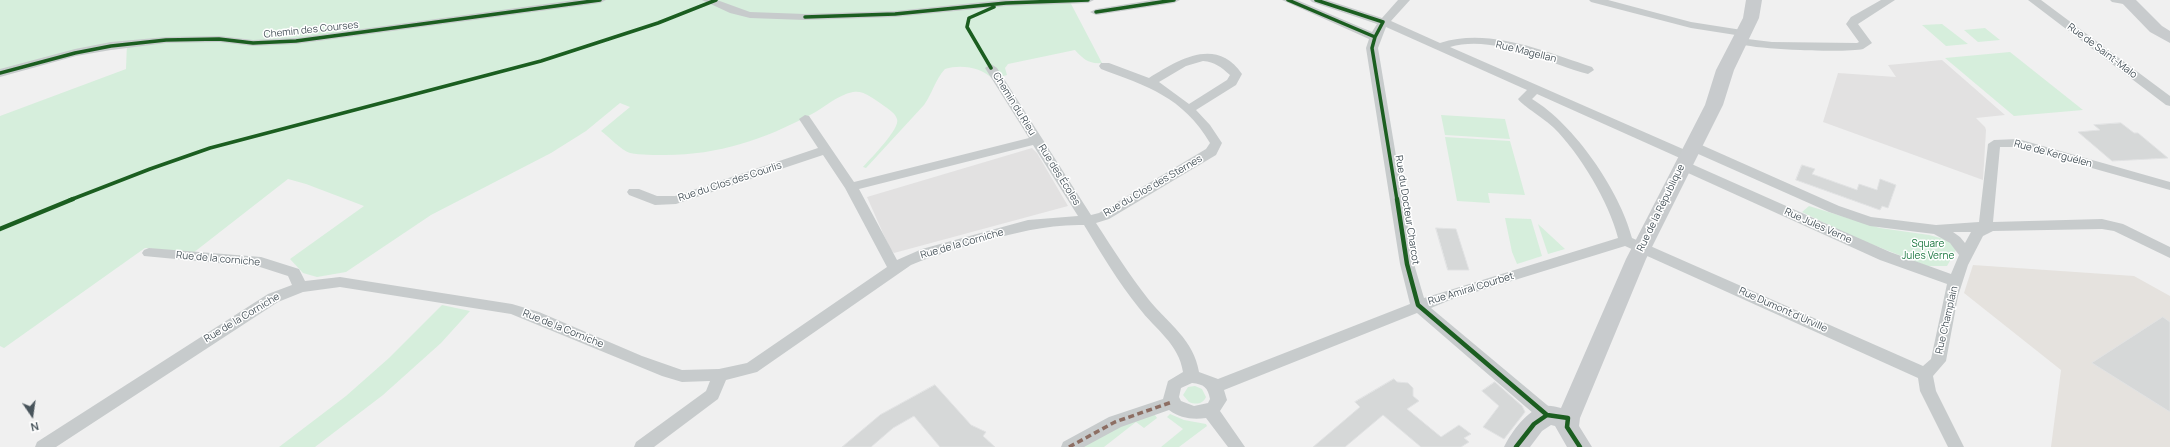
<!DOCTYPE html>
<html>
<head>
<meta charset="utf-8">
<style>
  body { margin:0 }
  #map { position:relative; width:2170px; height:447px; overflow:hidden; background:#f0f0f0; font-family:Manrope,sans-serif }
  canvas { display:block }
  .north { position:absolute; left:12px; top:395px; width:40px; height:40px; -webkit-text-stroke:3px #fff; paint-order:stroke; rotate:167deg; font-size:11px; font-weight:700; line-height:16px; text-align:center; color:#48545b }
  .north::after { content:''; display:block; margin:auto; width:14px; height:18px; background:#48545b; clip-path:polygon(50% 0,100% 100%,50% 72%,0 100%) }
</style>
</head>
<body>
<div id="map">
<canvas width="2170" height="447"></canvas>
<div class="north">N</div>
</div>
<script>
const c = document.querySelector('canvas').getContext('2d');
c.lineJoin = 'round';
function paint(path, color) { c.fillStyle = color; c.fill(path, 'evenodd'); }
function strokePath(path, color, width, dash) { c.strokeStyle = color; c.lineWidth = width; c.lineCap = dash ? 'butt' : 'round'; c.setLineDash(dash || []); c.stroke(path); }
function drawText(font, color, halo, rows, align = 'center') {
  c.font = font + ' Manrope,sans-serif'; c.lineWidth = 3; c.setLineDash([]); c.textBaseline = 'middle'; c.strokeStyle = halo; c.fillStyle = color; for (const [text, x, y, turn = 0] of rows) {
    c.save(); c.translate(x, y); c.rotate((+turn || 0) * Math.PI / 180); c.textAlign = isNaN(turn) ? turn : align; if (halo) c.strokeText(text, 0, 0); c.fillText(text, 0, 0); c.restore();
  }
}
const commercial = new Path2D(`
  M1973,265L2134,276L2170,296V447H2051L2061,370L1964,293Z`);
const education = new Path2D(`
  M1942,60L2005,115L1976,118L1985,127L1986,130L1983,180L1823,122L1838,73L1896,77L1888,65Z
  M1032,148L1037,153L1068,206L894,253L890,249L867,197Z`);
const green = new Path2D(`
  M0,0H1069L1102,63C1089,64 1084,60 1075,50L1008,64L1005,68L1007,75L993,79C981,67 961,64 945,69C936,78 932,94 924,105L866,168L863,167C870,159 901,128 897,119C895,112 885,107 880,103C871,97 863,90 853,92C837,95 824,108 810,115C765,139 718,155 666,155C655,155 641,155 630,153C621,150 609,137 601,131L630,107L620,103L586,131L551,153L431,215L346,272L317,277L303,273L290,259L364,206L306,184L288,179L193,253L145,248L4,348L0,346V116L126,69L127,42L0,70Z
  M1942,24L1968,44L1946,46L1922,25Z
  M1985,28L2000,40L1978,42L1964,30Z
  M2010,52L2083,110L2014,116L1945,58Z
  M1441,115L1505,119L1510,139L1445,135Z
  M1445,137L1510,141L1525,195L1488,193L1490,203L1457,201Z
  M1809,206L1880,228L1929,235L1948,240L1956,250L1947,266H1927L1853,237L1802,212Z
  M1505,218L1531,219L1542,256L1517,264L1512,252Z
  M1538,224L1565,249L1548,254Z
  M442,305L470,311L441,343L383,395L315,447H279L346,396L389,358Z
  M1195,386L1202,389L1206,397C1203,404 1196,405 1189,402L1183,395L1188,387Z
  M1153,412L1157,418L1144,428L1136,422L1104,447H1082L1106,433Z
  M1170,414L1184,420L1206,424L1207,426L1179,447H1161L1183,429L1167,417Z`);
const building = new Path2D(`
  M2121,123L2134,133H2138L2168,158L2112,161L2078,132L2100,130L2094,125Z
  M1802,165L1815,169L1812,174L1857,190L1859,184L1877,190L1880,179L1896,185L1888,208L1882,206L1880,210L1796,180Z
  M1436,228L1456,229L1469,270H1448Z
  M2163,317L2170,322V412L2092,363Z
  M1394,379L1397,382L1408,383L1413,388V396L1419,401L1407,409L1441,437L1459,425L1471,434L1464,438L1469,442L1461,447H1421L1383,415L1345,447H1313L1360,407L1355,402Z
  M1495,382L1522,406L1525,412L1504,439L1483,427L1499,406L1482,391Z
  M935,385L971,425L986,432L983,436L995,447H940L914,416L893,428L871,447H842L880,415Z`);
const street = new Path2D(`
  M575,0H606L600,3L296,44L253,46L219,42L166,43L111,50L76,56L0,77V69L75,49L111,42L166,37L219,36L253,40L296,38Z
  M702,0H717L750,12L805,14L895,11L1003,0H1094L1088,3L1006,6L895,17L805,20L750,18L730,13Z
  M1152,0H1180L1174,3L1096,15L1090,12L1096,9Z
  M1282,0H1297L1372,32L1377,24L1312,2L1310,0H1327L1382,18L1398,0H1410L1391,21L1440,43C1490,27 1545,52 1592,67L1594,70L1588,74C1547,63 1493,34 1450,47L1692,153L1694,156L1692,159H1682L1537,94L1532,99C1574,124 1620,191 1632,238L1923,366L1931,359L1947,284L1880,260L1677,168L1675,165L1677,162H1687L1890,252L1951,274L1959,255L1950,243L1934,234L1870,226L1829,212L1687,149L1686,146L1687,143H1697L1839,206L1871,217L1936,225L1979,222L1988,144L1994,140L2018,139L2170,182V190L2017,147H2000L1993,222L2102,219L2123,224L2170,247V258L2114,231L2102,229L1993,231L1983,236L1968,265L1958,296L1946,361L1933,376L1936,391L1964,447H1948L1920,391L1918,378L1625,246L1450,300L1431,308L1553,410L1555,415L1553,420L1547,422L1541,420L1417,313L1224,390L1227,400L1220,411L1245,447H1228L1206,418C1192,420 1180,418 1169,410L1121,427L1084,447H1061L1063,442L1109,417L1163,399L1168,381L1183,372C1179,344 1155,329 1139,308C1118,282 1101,253 1084,225C1048,224 1015,233 981,242C957,249 934,255 911,265L757,372L726,380L718,399L654,447H634L636,442L706,391L710,381L682,382L662,376L511,314L340,287L303,292L278,302L56,447H35L37,442L268,294L292,285L288,276L260,267L144,256L142,253L144,250L149,248L261,257L299,269L305,281L340,277L512,304L539,312L642,356L682,370L719,369L747,363L887,267L845,188L823,155L676,204L655,205L629,195L627,192L629,189H639L657,196H675L818,148L799,119L805,115L809,116L854,182L1029,138L985,68L991,64L997,68L1091,215L1099,213L1206,149L1210,143C1183,97 1147,86 1101,69L1099,66L1101,63H1109L1149,78C1178,60 1216,36 1242,74L1236,85L1196,110L1210,125L1222,143L1216,155L1109,219L1096,223C1113,249 1130,276 1149,300C1168,323 1194,340 1199,372L1218,379L1410,304L1400,264L1366,48L1369,39ZM1386,27L1527,90L1518,99C1523,106 1545,119 1554,128C1580,154 1609,202 1618,238L1424,298L1414,264L1378,48ZM1203,61C1215,62 1221,67 1230,75L1227,80L1189,104L1159,82L1186,66ZM1033,145L1078,216L1028,220L922,249L897,260L859,189ZM1953,232H1971L1965,243L1960,237ZM1192,383C1204,384 1208,388 1210,399L1208,403L1194,406L1181,401L1179,397L1181,388Z
  M1589,0H1608L1691,22L1742,30L1748,33L1742,36L1691,28L1591,2Z
  M1881,0H1895L1858,24L1872,43L1863,49C1848,53 1740,50 1733,41L1739,38L1772,42L1857,43L1859,42L1846,24L1851,17Z
  M2028,0H2041L2170,96V106L2166,105Z
  M2110,0H2133L2135,2L2129,5L2112,2Z`);
const secondary = new Path2D(`
  M1746,0H1762L1759,18L1734,70L1723,105L1646,259L1580,418L1579,426L1592,447H1567L1555,426L1551,425L1542,431L1530,447H1504C1512,431 1527,410 1545,406C1550,405 1556,407 1561,408L1626,259L1705,105L1716,70L1743,18Z
  M2119,0H2136L2162,26L2170,31V43L2150,32Z`);
const quiet = new Path2D(`
  M1069,447L1115,422L1172,402`);
const cyclewayFar1 = new Path2D(`
  M1288,0L1375,37
  M1316,0L1383,22L1375,37L1372,48L1397,200
  M1096,12L1174,0
  M805,17L895,14L1006,3L1088,0
  M991,68L967,27L969,18L994,7
  M0,73L75,53L111,46L166,40L219,39L253,43L296,41L600,0
  M70,200L150,169L210,148L541,61L658,23L716,0`);
const cycleway = new Path2D(`
  M1397,199L1407,264L1418,305L1547,415
  M0,229L73,199
  M1516,447L1534,424L1547,415L1568,418L1567,427L1580,447`);
const streetNames = [
  ["Chemin des Courses",311,30,-6],
  ["Rue de Saint-Malo",2102,51,37],
  ["Rue Magellan",1526,52,14],
  ["Chemin du Rieu",1014,104,58],
  ["Rue de Kerguélen",2053,154,15],
  ["Rue des Écoles",1059,175,58],
  ["Rue du Clos des Courlis",730,182,-18],
  ["Rue du Clos des Sternes",1153,186,-30],
  ["Rue de la République",1661,208,-64],
  ["Rue du Docteur Charcot",1407,210,81],
  ["Rue Jules Verne",1818,226,24],
  ["Rue de la Corniche",962,244,-16],
  ["Rue de la corniche",218,259,5],
  ["Rue Amiral Courbet",1471,289,-17],
  ["Rue Dumont d'Urville",1783,310,24],
  ["Rue de la Corniche",242,318,-31],
  ["Rue Champlain",1947,320,-77],
  ["Rue de la Corniche",563,329,22]
];
const parkNames = [
  ["Square",1928,244],
  ["Jules Verne",1928,256]
];
paint(commercial, '#e5e2de');
paint(education, '#e2e1e1');
paint(green, '#d6eedc');
paint(building, '#d6d8d8');
strokePath(building, '#e1e2e3', 1);
paint(street, '#c7cbcc');
paint(secondary, '#c8cbcd');
strokePath(quiet, '#8d6e63', 3.5, [6, 3.5]);
strokePath(cyclewayFar1, '#1b5e20', 3.5);
strokePath(cycleway, '#1b5e20', 4.5);
drawText('10px', '#48545b', '#fff', streetNames);
drawText('10px', '#1d7841', '#fff', parkNames);
</script>
</body>
</html>
